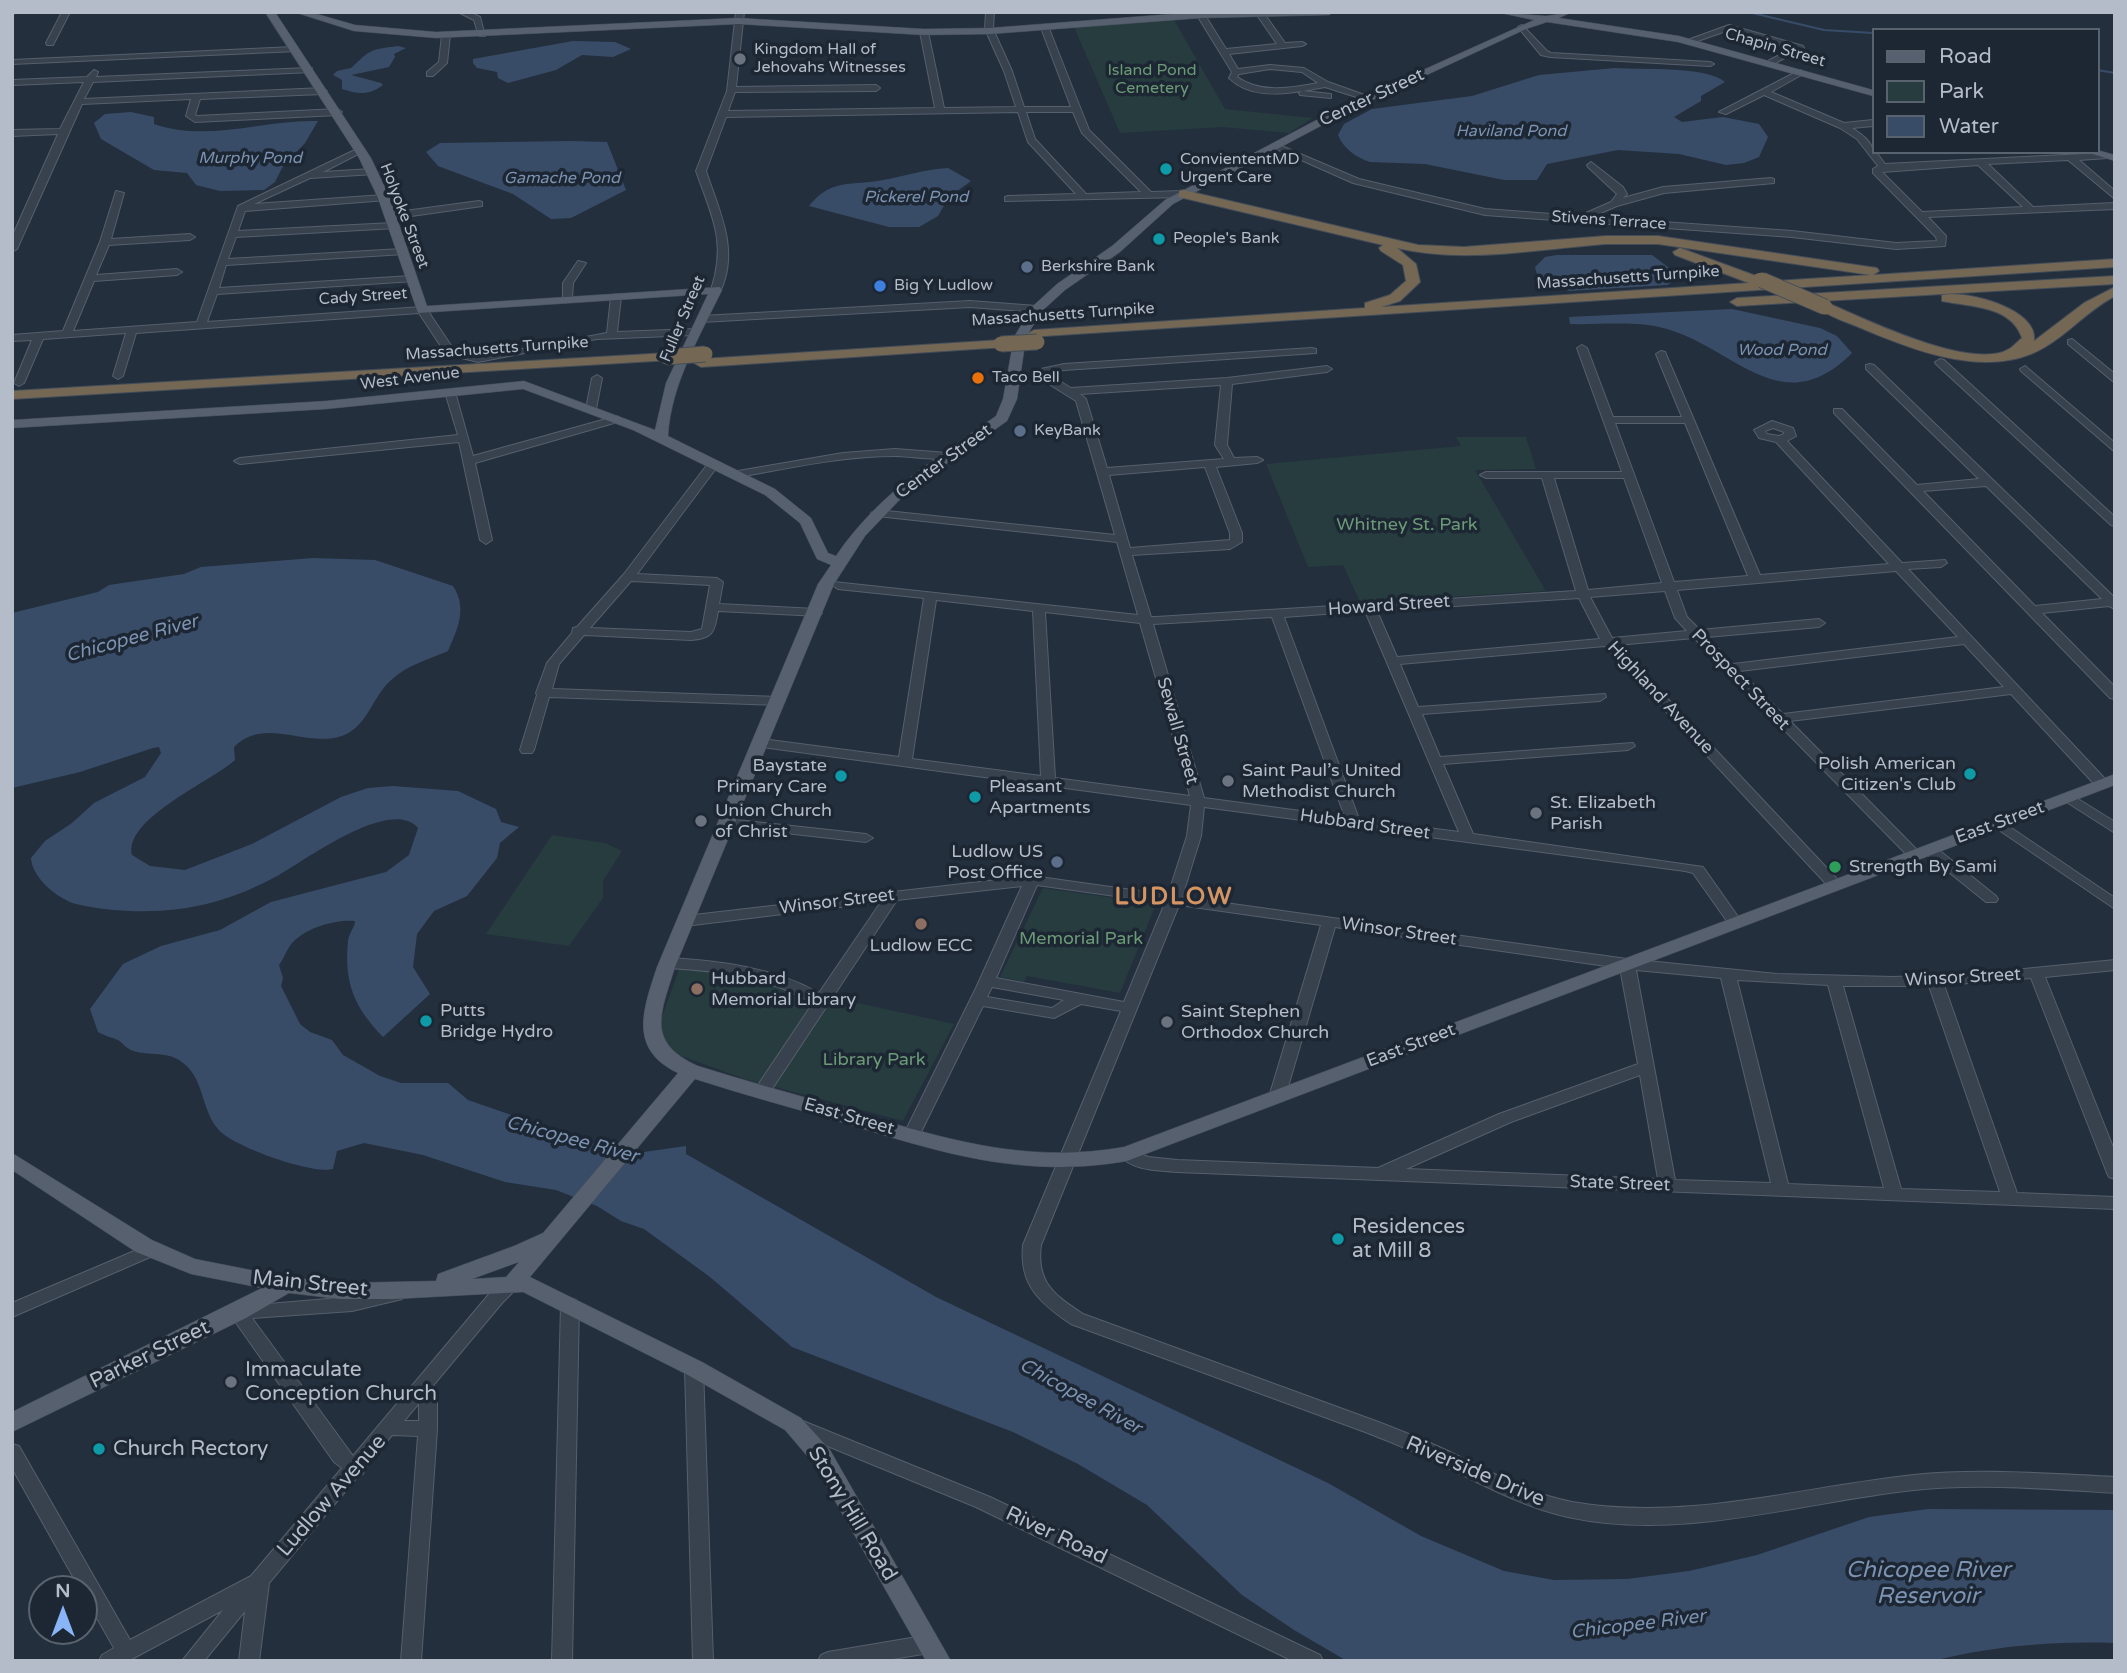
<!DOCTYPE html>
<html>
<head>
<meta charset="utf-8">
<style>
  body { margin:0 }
  #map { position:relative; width:2127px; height:1673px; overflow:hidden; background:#242f3e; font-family:"Varela Round",sans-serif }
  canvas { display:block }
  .frame { position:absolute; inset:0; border:14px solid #b4bcc9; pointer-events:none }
  .legend { position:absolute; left:1872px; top:28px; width:228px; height:126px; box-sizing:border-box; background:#1d2633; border:2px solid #59626f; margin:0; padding:9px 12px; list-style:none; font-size:21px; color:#b4bcc9 }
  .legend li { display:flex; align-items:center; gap:14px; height:35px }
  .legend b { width:35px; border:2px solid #59626f }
  .north { position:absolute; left:28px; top:1575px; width:70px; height:70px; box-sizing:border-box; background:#1d2633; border:2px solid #59626f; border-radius:50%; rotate:0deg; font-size:19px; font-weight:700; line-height:28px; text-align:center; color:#b4bcc9 }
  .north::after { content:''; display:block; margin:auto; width:24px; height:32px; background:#8ab4f8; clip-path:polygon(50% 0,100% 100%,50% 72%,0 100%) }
</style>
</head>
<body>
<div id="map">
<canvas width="2127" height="1673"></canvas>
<div class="frame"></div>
<ul class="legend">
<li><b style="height:9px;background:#56606e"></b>Road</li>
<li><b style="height:19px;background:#263c3f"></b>Park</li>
<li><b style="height:19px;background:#394c67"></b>Water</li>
</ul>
<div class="north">N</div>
</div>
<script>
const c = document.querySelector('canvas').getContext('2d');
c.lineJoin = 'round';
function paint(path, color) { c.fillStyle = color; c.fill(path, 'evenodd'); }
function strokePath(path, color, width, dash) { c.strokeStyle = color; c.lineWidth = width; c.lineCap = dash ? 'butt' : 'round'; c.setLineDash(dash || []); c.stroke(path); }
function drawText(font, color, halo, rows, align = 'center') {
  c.font = font + ' "Varela Round",sans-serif'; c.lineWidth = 7; c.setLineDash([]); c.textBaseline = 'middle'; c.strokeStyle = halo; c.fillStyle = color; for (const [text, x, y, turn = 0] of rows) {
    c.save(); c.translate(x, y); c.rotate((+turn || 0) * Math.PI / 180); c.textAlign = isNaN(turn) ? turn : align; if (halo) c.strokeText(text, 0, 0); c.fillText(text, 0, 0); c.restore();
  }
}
const green = new Path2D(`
  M1174,20L1225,109L1313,118L1289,133L1223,127L1120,133L1074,27Z
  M1456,437H1526L1536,469L1475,470L1546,591L1360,602L1343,565L1308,567L1266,464L1461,446Z
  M552,835L605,843L622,851L603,881V898L569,946L486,934Z
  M1043,888L1156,904L1120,993L1027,976L1024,982L1000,977Z
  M681,964L754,973L825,996L954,1024L903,1121L745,1079L676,1054L664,1040L659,1025Z`);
const water = new Path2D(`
  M573,41L615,42L631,49L613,57L582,55L556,70L508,83L498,78L497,72L477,68L473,63V59Z
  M398,46L406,48L394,54L395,57L389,67L351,75L381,83L383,85C368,96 358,94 342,89V80L333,75L337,71L351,68C372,49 368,50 398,46Z
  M1615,68C1642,70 1707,66 1725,82L1701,96V101L1674,117L1682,122L1723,117L1759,124L1768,137L1759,157L1744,163L1726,165L1679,154L1618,150L1547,164L1537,180H1504L1425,164L1370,162C1357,158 1343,148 1338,135L1344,124L1372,109L1472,96L1539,75Z
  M131,112L154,117V124C209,143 263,119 318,121L305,143L282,168L275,182L264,190L220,191L196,185L187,173L154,170L101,139L94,123L105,114Z
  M571,141L607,142L626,190L571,218L551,219L513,194L438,166L426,152L440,143Z
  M948,168L971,181L949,197L938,216L919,227H889L809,206C831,178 852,186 883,180C906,176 925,169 948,168Z
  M1557,255H1652L1681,277L1667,285L1570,291L1539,282L1535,267L1545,257Z
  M1732,309L1820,328L1837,336L1852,353C1782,423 1736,349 1667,329C1637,320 1601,325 1570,324L1569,317Z
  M313,558L375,560L453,586C468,609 457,630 448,651C427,660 407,665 390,681C372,698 367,727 342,736C305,748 265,716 234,747L235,760C212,781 123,819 132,855L150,866L185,870L252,844L341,797L368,788L393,786L458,791L496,809L501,822L519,827L500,843L497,858L467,896L434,911L417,934L413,967L430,994L383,1037C354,1007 344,983 348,941C349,933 355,927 355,921C337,919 309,927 295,940C287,947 285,957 279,965L283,978L281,986L300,1024L310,1032L332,1040L343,1055L380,1076L401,1083H448L468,1100L641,1160L644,1152L686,1146V1154L936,1297L1328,1483L1421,1536L1504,1571L1554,1580L1627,1579L1689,1571L1757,1555L1869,1517L1928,1509L2115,1510V1643C2052,1641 1994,1646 1932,1661H1347L1294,1630L1242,1595L1147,1505L1078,1464L1013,1432L792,1347L710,1277L644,1229L621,1221L597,1206L556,1190L505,1182L423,1155L364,1143L337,1151L333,1169C313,1175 231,1146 218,1129C200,1108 205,1076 179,1060C165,1051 145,1056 131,1050C126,1048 123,1043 118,1040C111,1037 105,1036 98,1032L90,1009L123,964L161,946L220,930L271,902L386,872L409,855L418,828C391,796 304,861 279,875C259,886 236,896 214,902C171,914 121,914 76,904C58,899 32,878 31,858L45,841L72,823L94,803L145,777L161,753L159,747L153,748L80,772L12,788V613L98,592L109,585L184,574L201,567Z`);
const stream = new Path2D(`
  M1748,12L1824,30L1873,33
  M2097,70L2115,73`);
const minor = new Path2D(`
  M12,12H17L12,15Z
  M62,12H70L53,45H47L46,43Z
  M458,12H469L480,17L485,36H479L474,20Z
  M736,12H744L736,87L876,85L880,88L876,91L735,92L728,111L935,108L920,32L924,30L928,32L944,108L1016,107L1004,71L985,29L986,12H994L993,29L1012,71L1024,107H1071L1041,28L1048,26L1089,130L1151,192L1183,191L1188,194L1183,197L1005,201V197L1008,196L1076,194L1028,142L1018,112L726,117L706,171C719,211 740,250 720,292H712L711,290C727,241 712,217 696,171L727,91ZM1026,112H1073L1082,133L1141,192L1086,194L1035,139Z
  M1195,12H1203L1226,49L1277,44L1255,12H1263L1285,43L1302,42L1306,44L1302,46L1229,54L1238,69L1270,65L1304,68L1328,82L1373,98L1369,101L1325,87L1303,91L1331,94V98L1300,95L1299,93L1302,91C1276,95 1249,97 1229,78L1232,72ZM1270,69L1302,72L1318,83C1290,88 1262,94 1237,77L1239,74Z
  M1522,25L1547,51L1551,53L1710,62L1714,64L1710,66L1550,57L1541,55L1518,27Z
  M1729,25L1803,46L1804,48L1771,65L1767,63L1768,61L1793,48L1729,30L1692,43L1685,41Z
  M446,33L450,35L447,63L433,76H427V72L439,62L442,35Z
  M294,47H297V51L12,64V60Z
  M309,68H312V72L93,82L84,99L323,88L327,91L323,94L200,99L195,115L197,116L338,109L342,112L338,115L195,122L186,116L191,99L82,104L17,249L12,252V237L58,134L12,136V130L60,129L84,82L12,85V80L87,77L94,70L98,72L96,77Z
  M1800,70L1804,72L1803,74L1771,92L1844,123L1873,120V126L1852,128C1861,134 1872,141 1873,152H1876L1885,164L2104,153L2108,156L2107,158L2079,160L2115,191V199L2068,160L1988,164L2033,207L2115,203V209L1928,217L1946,236L1945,246L1896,249L1792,237L1485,215L1353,183L1272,147L1279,145L1359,179L1485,209L1579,216L1611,202L1617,194L1588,167L1587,165L1591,162L1623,187L1627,194L1623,198L1663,187L1771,178L1774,179V183L1664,193L1617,206L1591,217L1792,231L1896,243L1937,241L1936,237L1873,173V169L1878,166L1857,139L1840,128L1764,95L1726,114L1719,112ZM1978,165L2023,207L1922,212L1882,172Z
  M357,149L364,151L323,172L372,169L375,170V174L310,178L254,204L384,195L389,198L387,200L245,211L238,231L393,223L396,224V228L236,237L228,259L402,249L407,252L405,254L226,265L219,288L411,276L416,279L414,281L217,294L207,322L422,307L426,308L454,350L478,356L491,355L607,333L611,297L616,294L621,297L617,332L695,329L700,332L695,335L597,339L478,362L446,354L419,313L136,333L123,376L118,379L113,376L126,333L43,339L24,383L19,386L14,383L32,340L12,341V335L63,331L100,242L116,191L124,193L111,239L190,234L195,237L190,240L109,245L96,275L177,269L182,272L177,275L94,281L73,331L197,322L238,206Z
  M479,201L482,202V206L390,219L385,216L390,213Z
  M578,261L586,263L573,283L572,299L563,301V283Z
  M970,301L1037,306L1042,309L1037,312L970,307L702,322L697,319L702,316Z
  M2072,339L2115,374V383L2068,344V340Z
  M1582,345L1587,348L1613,417H1682L1656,354L1661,351L1665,352L1760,575L1889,564L1776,442L1759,438L1754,430L1772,421L1793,428L1796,436L1787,441L1902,563L1945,560L1947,563L1941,567L1908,569L2107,781L2109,784L2107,787H2097L2011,694L1790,721L1922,855L1915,859L1910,858L1694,638L1617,645L1839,881L1841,884L1839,887H1829L1605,646L1400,664L1418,707L1605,694L1606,697L1600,701L1422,714L1440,757L1633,743L1635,746L1628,750L1443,764L1473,834L1703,867L1741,921L1739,924H1729L1693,873L1685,871L1204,807L1201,836L1182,897L1627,959L1777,974L1893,977L1973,974L2115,960V970L2045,977L2115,1152V1179L2109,1177L2107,1173L2031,978L1944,985L2017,1193L2115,1197V1209L1177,1172C1158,1170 1131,1171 1119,1154L1121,1150L1127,1148L1148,1157L1177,1160L1378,1168L1499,1114L1638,1064L1620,968L1335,927L1285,1097L1283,1101H1271L1269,1097L1321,925L1179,905L1041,1245C1036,1282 1054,1295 1083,1314L1381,1423C1404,1432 1427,1441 1450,1452C1489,1471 1529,1494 1572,1502C1687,1522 1800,1487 1914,1475C1980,1468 2048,1474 2115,1477V1493C2048,1489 1981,1483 1914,1490C1801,1502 1682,1542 1568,1517C1519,1506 1476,1481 1432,1460C1411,1450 1390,1442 1368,1433L1071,1324C1040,1303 1019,1285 1023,1245L1121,1011L1081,1004L1054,1018L983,1006L919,1136L917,1140H905L903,1136L976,988L1022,886L897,900L768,1095H756L754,1091L813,1003C768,977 719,971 668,968L661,963L668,958C720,961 773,967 819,993L881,902L685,926L678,921L685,916L1032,876L1168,895L1187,836L1191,805L762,747L755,743L762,739L899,757L924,598L838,589L832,585L834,582L1138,615L1117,542L877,516L871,513L877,510L1115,535L1076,401L1049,384L1010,378V374L1035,376L1041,369L1064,364L1312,348L1316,349V353L1064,370L1049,373L1046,377L1056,379L1071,388L1227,378L1327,366L1332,369L1327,372L1232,384L1227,445L1234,458L1257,457L1263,460L1257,463L1216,467L1242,533V542L1230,549L1132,555L1151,617H1156L1576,591L1542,478H1486L1480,475L1486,472H1622L1577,348ZM1221,385L1215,445L1224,459L1107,468L1086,399L1080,394ZM1615,423H1685L1748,576L1674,582ZM1773,428L1784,432V434L1779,436L1767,434L1765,431ZM1205,467L1230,533V540L1130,548L1109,475ZM1554,478H1624L1662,583L1588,590ZM1896,571L1958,637L1733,664L1707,637L1819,627L1825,623L1819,619L1700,630L1687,617L1677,590ZM1665,591L1675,618L1687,631L1612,638L1590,597ZM1579,598L1600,639L1397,657L1377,611ZM936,600L1033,611L1041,776L912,759ZM1365,611L1459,832L1359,819L1284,617ZM1045,612L1140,623L1190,796L1055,778ZM1272,617L1345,817L1204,798L1153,624ZM1964,644L2004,687L1783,714L1740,671ZM1037,885L1165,903L1124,1002L996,978ZM1636,970L1721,978L1771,1183L1675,1180ZM1737,980L1828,985L1884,1188L1788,1184ZM1843,986H1929L2000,1192L1901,1189ZM992,987L1064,1000L1052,1008L987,997ZM1640,1075L1658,1179L1406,1169L1511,1122Z
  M1940,359L1944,360L2115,517V526L2111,525L1936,364L1935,362Z
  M1870,364L1874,365L2115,598V609L2109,606L2042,613L2115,687V699L2110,698L1834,413V409H1842L1917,485L1979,479L1866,369V365ZM1986,486L2102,599L2035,606L1923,491Z
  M2025,366L2115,443V452L2021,371L2020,369Z
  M597,375L602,378L596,409L591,412L586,409L592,378Z
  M450,389L455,392L473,456L617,416L622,419L621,421L475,463L492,540L486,544L480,540L459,442L240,464L234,461L240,458L458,435L445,392Z
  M895,449L948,453L954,456C945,462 908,456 895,456C842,456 790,468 738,477L732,474L738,471L843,453Z
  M714,460L720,463L637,574L717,578L723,582L719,604L816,609L820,610L822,613L820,616L718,611C714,632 714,638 691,640L584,635L559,664L552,689L779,697L785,701L779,705L549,697L534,750L532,753H522L520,750L537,695L536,693L547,663L572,633L573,628L577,627L624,574L710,461ZM631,581L710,585L702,629L691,632L590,628Z
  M2070,794L2115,822V833L2065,801L2063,798L2065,795Z
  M727,819L866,834L873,838L866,842L722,826L720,823Z
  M1998,819L2115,898V909L1993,826L1991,823L1993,820Z
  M1930,846L1935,847L1996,896L1998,899L1996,902H1986L1925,853L1923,850Z
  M151,1244L157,1246L160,1250L157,1254L12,1317V1303Z
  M513,1277L519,1278L522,1283L502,1303L431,1388L437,1401V1429L421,1661H401L418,1436L392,1435L365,1468L363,1474L358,1476L269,1583L259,1661H239L245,1611L204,1661H182L223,1610L128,1661H99L102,1655L114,1648L84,1595V1589H80L12,1468V1444L19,1446L130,1640L251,1576L342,1468L334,1462L232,1317L229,1312L232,1307L352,1297L396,1287L402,1289L405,1294L402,1299L352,1311L252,1318L353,1456L490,1293L507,1278ZM419,1403V1421H404Z
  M570,1298L576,1300L579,1305L572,1661H552L561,1305L564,1300Z
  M694,1361L700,1363L703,1368L713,1661H693L685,1368L688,1363Z
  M798,1419L990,1497L1320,1655L1323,1661H1293L976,1507L791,1431L789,1426L791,1421Z
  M929,1635L936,1638L939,1644L936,1650L929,1653L881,1661H818L821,1655L828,1652Z`);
const major = new Path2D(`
  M265,12H275L371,158L390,198L427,306L720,287L722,290C700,336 671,384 668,436L775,489L811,518L828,553L836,556C877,495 937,457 996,416L1003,399L1014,337L1033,306L1057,284L1112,246L1165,200L1343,106L1534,20L1496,12L1546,16L1572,12L1559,18L1679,36L1873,90V96L1678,42L1547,22L1526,29L1351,110L1173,204L1120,252L1065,290L1042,311L1026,337L1017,399L1007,421L909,490L865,536L834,584L675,967C661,1013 645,1042 698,1066C746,1081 794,1094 842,1108C937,1137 1024,1165 1124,1147L2115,774V785L1127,1161C1023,1179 942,1153 844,1123C794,1108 744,1095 695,1079L530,1277L702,1362L801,1418L830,1450L951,1661H926L814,1464L785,1430L686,1374L523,1292L394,1299H340L289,1293L246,1318L12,1432V1412L262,1288L191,1274L136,1252L12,1170V1153L152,1240L195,1259L286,1277L340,1283L436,1281L438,1274L514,1246L543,1233L678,1073C628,1049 643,1010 657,967L818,584L831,565L817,559L800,523L765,495L633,430L523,389L326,409L12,428V420L326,401L524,381L655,430L666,383L708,294L418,313L378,198L359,158ZM519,1262L506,1277L472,1279Z
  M294,12H310L355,25L436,32L738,18L924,29L990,28L1198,12H1334L1329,15L1201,18L990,34L924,35L738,24L436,38L354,31Z
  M2097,150L2115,155V161L2086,152Z`);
const highway = new Path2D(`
  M1183,190L1418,245L1464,247L1606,236H1658L1877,268L1879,271L1873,275L2115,259V267L1029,337L1027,334L1034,330L1365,308V303L1390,295L1406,281L1403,265L1381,251L1379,248L1383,245L1179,197V191ZM1606,244H1658L1871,275L1759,282V277L1680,248L1673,252L1675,255L1749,283L1381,307L1400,301L1420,282L1416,264L1397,248C1464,264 1538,249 1606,244Z
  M2115,276V284L1737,306L1730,302L1737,298Z
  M2115,287V296C2084,312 2063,341 2031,354C1976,376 1908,348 1856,326C1844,321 1827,316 1818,307L1830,304C1867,320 1972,371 2009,349C2014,346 2018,341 2022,338C2011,305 1970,307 1942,301V295C1967,290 2039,309 2034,341L2084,303Z
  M1001,340L1008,344L1006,347L701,367L694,363L701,359Z
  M667,353L674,357L672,360L12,399V391Z`);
const highwayBridgeFar1 = new Path2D(`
  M1759,279L1766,282`);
const highwayBridge = new Path2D(`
  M1762,280L1825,307
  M1001,344L1037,342
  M667,357L705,354`);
const markers = [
  [740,59,7,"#6b7280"],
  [1166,169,7,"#0f9aa8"],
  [1159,239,7,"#0f9aa8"],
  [1027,267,7,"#5c6f8a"],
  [880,286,7,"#3f7fe0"],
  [978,378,7,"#e8710a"],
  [1020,431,7,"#5c6f8a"],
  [1970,774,7,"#0f9aa8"],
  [841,776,7,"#0f9aa8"],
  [1228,781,7,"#6b7280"],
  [975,797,7,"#0f9aa8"],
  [1536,813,7,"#6b7280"],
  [701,821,7,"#6b7280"],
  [1057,862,7,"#5c6f8a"],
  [1835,867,7,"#2e9e5b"],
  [921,924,7,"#8d6e63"],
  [697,989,7,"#8d6e63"],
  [426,1021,7,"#0f9aa8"],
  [1167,1022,7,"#6b7280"],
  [1338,1239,7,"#0f9aa8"],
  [231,1382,7,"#6b7280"],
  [99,1449,7,"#0f9aa8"]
];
const farStreetnames = [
  ["Chapin Street",1775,48,16],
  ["Holyoke Street",404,216,69],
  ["Stivens Terrace",1609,221,4],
  ["Massachusetts Turnpike",1628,278,-4],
  ["Cady Street",363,297,-4],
  ["Massachusetts Turnpike",1063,315,-4],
  ["Fuller Street",683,319,-67],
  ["Massachusetts Turnpike",497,349,-4],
  ["West Avenue",410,379,-7]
];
const farPoinames = [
  ["Kingdom Hall of",754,50],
  ["Jehovahs Witnesses",754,68],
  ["ConviententMD",1180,160],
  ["Urgent Care",1180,178],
  ["People's Bank",1173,239],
  ["Berkshire Bank",1041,267],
  ["Big Y Ludlow",894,286],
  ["Taco Bell",992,378],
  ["KeyBank",1034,431]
];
const farParknames = [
  ["Island Pond",1152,71],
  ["Cemetery",1152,89]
];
const farWaternames = [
  ["Haviland Pond",1511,132],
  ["Murphy Pond",250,159],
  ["Gamache Pond",562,179],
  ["Pickerel Pond",916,198],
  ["Wood Pond",1782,351]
];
const streetNames = [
  ["Center Street",1372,98,-25],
  ["Center Street",944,462,-36],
  ["Howard Street",1389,606,-4],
  ["Prospect Street",1740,680,46],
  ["Highland Avenue",1660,698,47],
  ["Sewall Street",1177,731,74],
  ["East Street",2000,823,-20],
  ["Hubbard Street",1365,825,8],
  ["Winsor Street",837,902,-7],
  ["Winsor Street",1399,932,8],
  ["Winsor Street",1963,978,-3],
  ["East Street",1411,1046,-21],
  ["East Street",849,1117,16],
  ["State Street",1620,1184,2]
];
const parkNames = [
  ["Whitney St. Park",1407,525],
  ["Memorial Park",1081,939],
  ["Library Park",874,1060]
];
const poiNames = [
  ["Polish American",1956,764,"right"],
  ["Citizen's Club",1956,785,"right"],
  ["Baystate",827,766,"right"],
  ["Primary Care",827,787,"right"],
  ["Saint Paul’s United",1242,771],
  ["Methodist Church",1242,792],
  ["Pleasant",989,787],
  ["Apartments",989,808],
  ["St. Elizabeth",1550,803],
  ["Parish",1550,824],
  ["Union Church",715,811],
  ["of Christ",715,832],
  ["Ludlow US",1043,852,"right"],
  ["Post Office",1043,873,"right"],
  ["Strength By Sami",1849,867],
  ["Ludlow ECC",921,946,"center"],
  ["Hubbard",711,979],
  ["Memorial Library",711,1000],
  ["Putts",440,1011],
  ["Bridge Hydro",440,1032],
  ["Saint Stephen",1181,1012],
  ["Orthodox Church",1181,1033]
];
const waterNames = [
  ["Chicopee River",132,639,-15],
  ["Chicopee River",572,1140,15],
  ["Chicopee River",1080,1397,29],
  ["Chicopee River",1638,1625,-7]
];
const nearPoinames = [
  ["Residences",1352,1227],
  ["at Mill 8",1352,1251],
  ["Immaculate",245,1370],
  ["Conception Church",245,1394],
  ["Church Rectory",113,1449]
];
const nearStreetnames = [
  ["Main Street",310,1284,6],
  ["Parker Street",150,1355,-26],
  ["Riverside Drive",1475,1472,23],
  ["Ludlow Avenue",332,1496,-49],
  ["Stony Hill Road",852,1514,59],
  ["River Road",1056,1536,25]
];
const nearWaternames = [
  ["Chicopee River",1928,1571],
  ["Reservoir",1928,1597]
];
const districtNames = [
  ["LUDLOW",1174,898]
];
paint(green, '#263c3f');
paint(water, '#394c67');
strokePath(stream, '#394c67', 2);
strokePath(minor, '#565f6c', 2);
strokePath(major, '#414a57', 1);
strokePath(highway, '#434c59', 2);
paint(minor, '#38414e');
paint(major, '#56606e');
paint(highway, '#746855');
strokePath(highwayBridgeFar1, '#434c59', 13, []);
strokePath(highwayBridge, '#434c59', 17, []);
strokePath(highwayBridgeFar1, '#746855', 12);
strokePath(highwayBridge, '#746855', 15);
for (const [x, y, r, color] of markers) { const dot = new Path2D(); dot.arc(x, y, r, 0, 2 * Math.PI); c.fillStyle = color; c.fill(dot); strokePath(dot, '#1d2633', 2.5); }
drawText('16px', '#b4bcc9', '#1d2633', farStreetnames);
drawText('16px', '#b4bcc9', '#1d2633', farPoinames, 'left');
drawText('16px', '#6b9a76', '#1d2633', farParknames);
drawText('italic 16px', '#7c92b1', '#1d2633', farWaternames);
drawText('18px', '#b4bcc9', '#1d2633', streetNames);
drawText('18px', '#6b9a76', '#1d2633', parkNames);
drawText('18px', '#b4bcc9', '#1d2633', poiNames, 'left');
drawText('italic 19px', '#7c92b1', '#1d2633', waterNames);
drawText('21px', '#b4bcc9', '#1d2633', nearPoinames, 'left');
drawText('21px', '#b4bcc9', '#1d2633', nearStreetnames);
drawText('italic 23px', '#7c92b1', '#1d2633', nearWaternames);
c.letterSpacing = '2px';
drawText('bold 24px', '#d59563', '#1d2633', districtNames);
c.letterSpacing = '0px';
</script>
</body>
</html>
